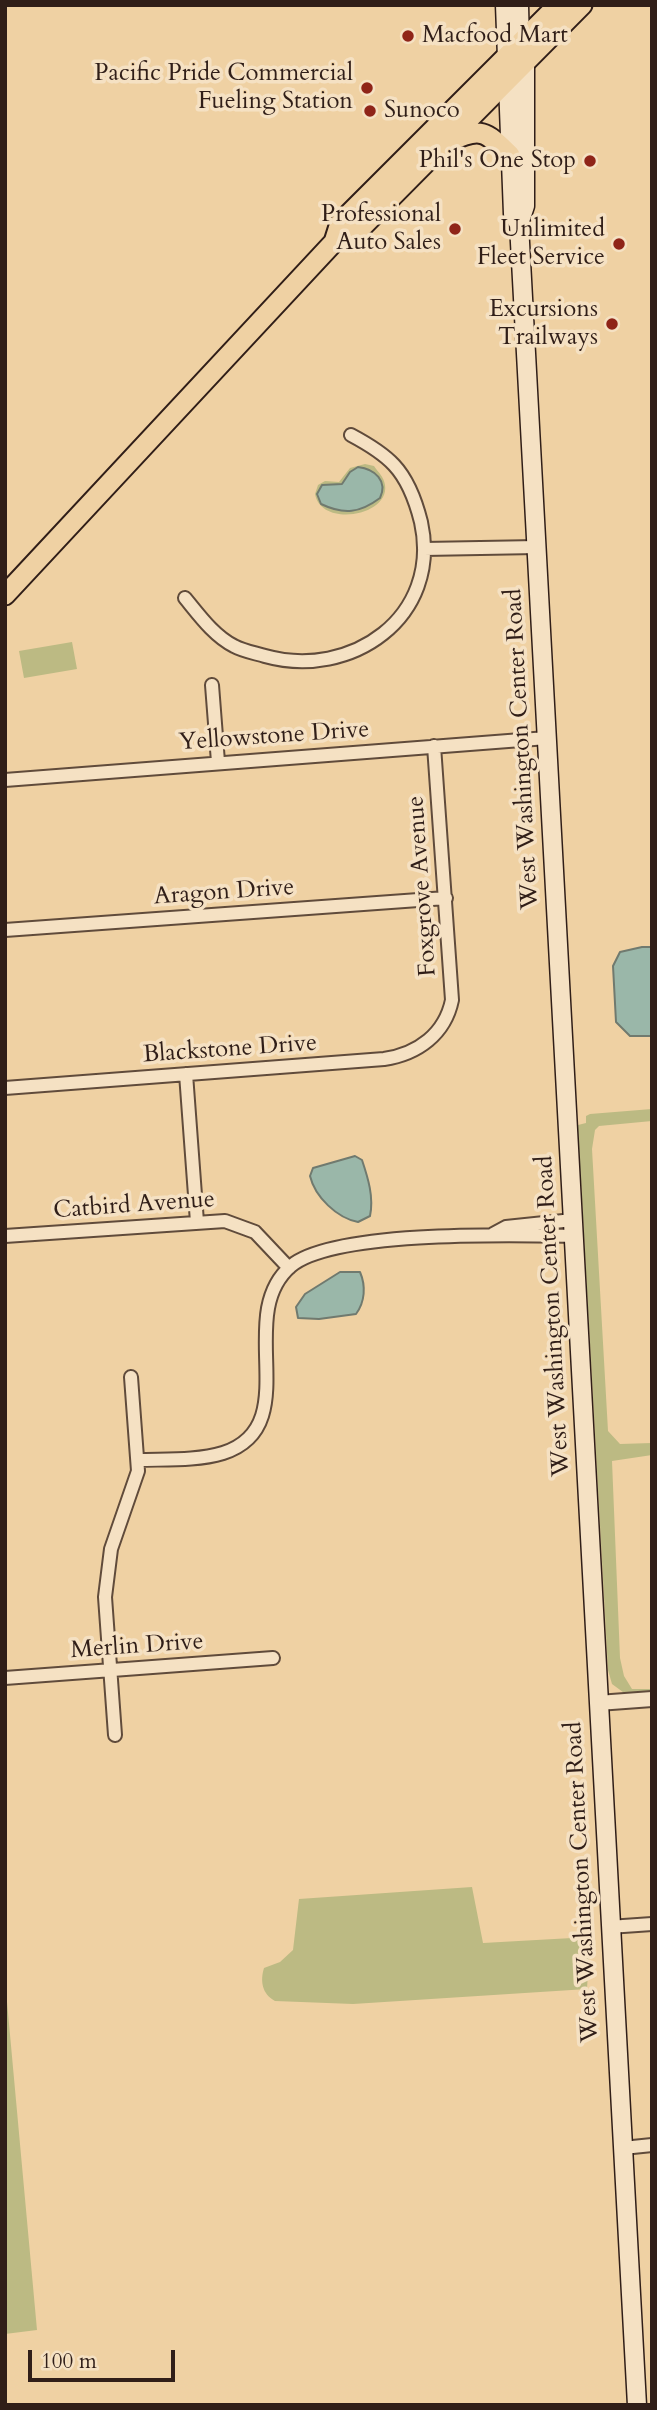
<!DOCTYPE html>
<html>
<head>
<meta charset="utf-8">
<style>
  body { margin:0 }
  #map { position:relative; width:657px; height:2410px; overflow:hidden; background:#efd1a3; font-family:Cardo,serif }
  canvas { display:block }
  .frame { position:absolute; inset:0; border:7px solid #301e18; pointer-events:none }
  .scale { position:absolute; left:28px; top:2350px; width:147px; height:32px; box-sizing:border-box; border:4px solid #301e18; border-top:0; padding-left:9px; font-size:21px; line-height:24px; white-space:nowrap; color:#301e18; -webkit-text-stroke:5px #f5e1c3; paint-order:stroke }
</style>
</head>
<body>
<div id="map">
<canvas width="657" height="2410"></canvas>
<div class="frame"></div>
<div class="scale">100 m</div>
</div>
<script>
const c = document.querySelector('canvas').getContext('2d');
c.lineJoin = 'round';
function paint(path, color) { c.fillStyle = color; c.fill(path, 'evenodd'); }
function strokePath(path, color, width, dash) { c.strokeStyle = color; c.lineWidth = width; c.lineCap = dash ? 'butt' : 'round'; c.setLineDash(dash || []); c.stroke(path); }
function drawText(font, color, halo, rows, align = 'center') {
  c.font = font + ' Cardo,serif'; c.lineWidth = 7; c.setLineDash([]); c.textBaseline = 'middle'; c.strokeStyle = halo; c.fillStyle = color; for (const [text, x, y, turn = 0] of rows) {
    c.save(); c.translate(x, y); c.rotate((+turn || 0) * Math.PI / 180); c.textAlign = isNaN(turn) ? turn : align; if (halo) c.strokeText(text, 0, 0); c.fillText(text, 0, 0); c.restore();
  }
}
const green = new Path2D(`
  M365,464L374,466C378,472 384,477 385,485C390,516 321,528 315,494L318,485L325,481L339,482L350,468Z
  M72,642L77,669L24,678L19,651Z
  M652,1109V1121L599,1126L595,1130L592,1149L608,1431L620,1444L652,1443V1455L612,1461L620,1658L624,1676L632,1689H652V1693L627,1695L612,1684L608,1670L581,1181L574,1126L586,1123V1116L590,1114Z
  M472,1887L483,1943L590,1937L587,1989L353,2004L275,2001C262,1994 260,1981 264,1968L280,1962L293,1950L299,1899Z
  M5,1980L37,2330L5,2334Z`);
const water = new Path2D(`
  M358,467C375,469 388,481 380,498C360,513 344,515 321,504L317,494L322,485L342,484L350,472Z
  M642,947H652V1036H630L616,1022L613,966L620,952Z
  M355,1156L362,1160C368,1178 374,1197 370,1216L358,1222C337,1218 315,1197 310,1176L313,1168Z
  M340,1272H360C366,1286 365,1302 356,1314L319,1319L298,1318L296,1307L305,1294Z`);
const minor = new Path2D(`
  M424,549L537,547
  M185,598C199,615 214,636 234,646C243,651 255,653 265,656C351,680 442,617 421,522C416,502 409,481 394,465C382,452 366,443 351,435
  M212,685L218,762
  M5,780L547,738
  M5,930L446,898
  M186,1074L197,1222
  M5,1088L384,1059C418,1054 445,1034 452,1000L434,746
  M493,1234L506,1227L573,1220
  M5,1236L225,1221L255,1232L289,1268
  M138,1460C165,1459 197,1461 223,1453C307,1426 232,1316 291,1266C334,1230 515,1235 574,1236
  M5,1678L273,1658
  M115,1735L105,1597L111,1549L138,1471L131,1377
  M609,1927L652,1924
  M623,2148L652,2145`);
const tertiary = new Path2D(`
  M598,1703L652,1699`);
const secondary = new Path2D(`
  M505,5L513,214L519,224
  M519,5L520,45L525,66V206L519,224L637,2405`);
const trunk = new Path2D(`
  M451,141C482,126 487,133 510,155
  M334,242L353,236L582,5
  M5,595L334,242L340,223L558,5`);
const markers = [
  [408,36,7,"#8f2418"],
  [367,88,7,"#8f2418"],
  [370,111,7,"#8f2418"],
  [590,161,7,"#8f2418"],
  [455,229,7,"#8f2418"],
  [619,244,7,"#8f2418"],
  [612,324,7,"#8f2418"]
];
const poiNames = [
  ["Macfood Mart",422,36,"left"],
  ["Pacific Pride Commercial",353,74],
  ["Fueling Station",353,102],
  ["Sunoco",384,111,"left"],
  ["Phil's One Stop",576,161],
  ["Professional",441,215],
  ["Auto Sales",441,243],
  ["Unlimited",605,230],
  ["Fleet Service",605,258],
  ["Excursions",598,310],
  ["Trailways",598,338]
];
const streetNames = [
  ["Yellowstone Drive",274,737,-4],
  ["West Washington Center Road",523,749,-93],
  ["Foxgrove Avenue",423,886,-94],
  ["Aragon Drive",224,893,-4],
  ["Blackstone Drive",230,1050,-4],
  ["Catbird Avenue",134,1206,-4],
  ["West Washington Center Road",554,1316,-93],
  ["Merlin Drive",137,1647,-4],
  ["West Washington Center Road",583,1882,-93]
];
paint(green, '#bcba83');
paint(water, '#9ab7a9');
strokePath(water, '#707a6f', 2);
strokePath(minor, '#604b3b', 16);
strokePath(tertiary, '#604b3b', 18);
strokePath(secondary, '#301e18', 21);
strokePath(trunk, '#301e18', 23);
strokePath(minor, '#f5e1c3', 12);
strokePath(tertiary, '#f5e1c3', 14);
strokePath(secondary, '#f5e1c3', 18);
strokePath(trunk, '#efd1a3', 19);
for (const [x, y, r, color] of markers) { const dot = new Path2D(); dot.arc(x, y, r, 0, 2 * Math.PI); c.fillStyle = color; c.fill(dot); strokePath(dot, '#f5e1c3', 2.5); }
drawText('24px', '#301e18', '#f5e1c3', poiNames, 'right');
drawText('24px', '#301e18', '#f5e1c3', streetNames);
</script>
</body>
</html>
